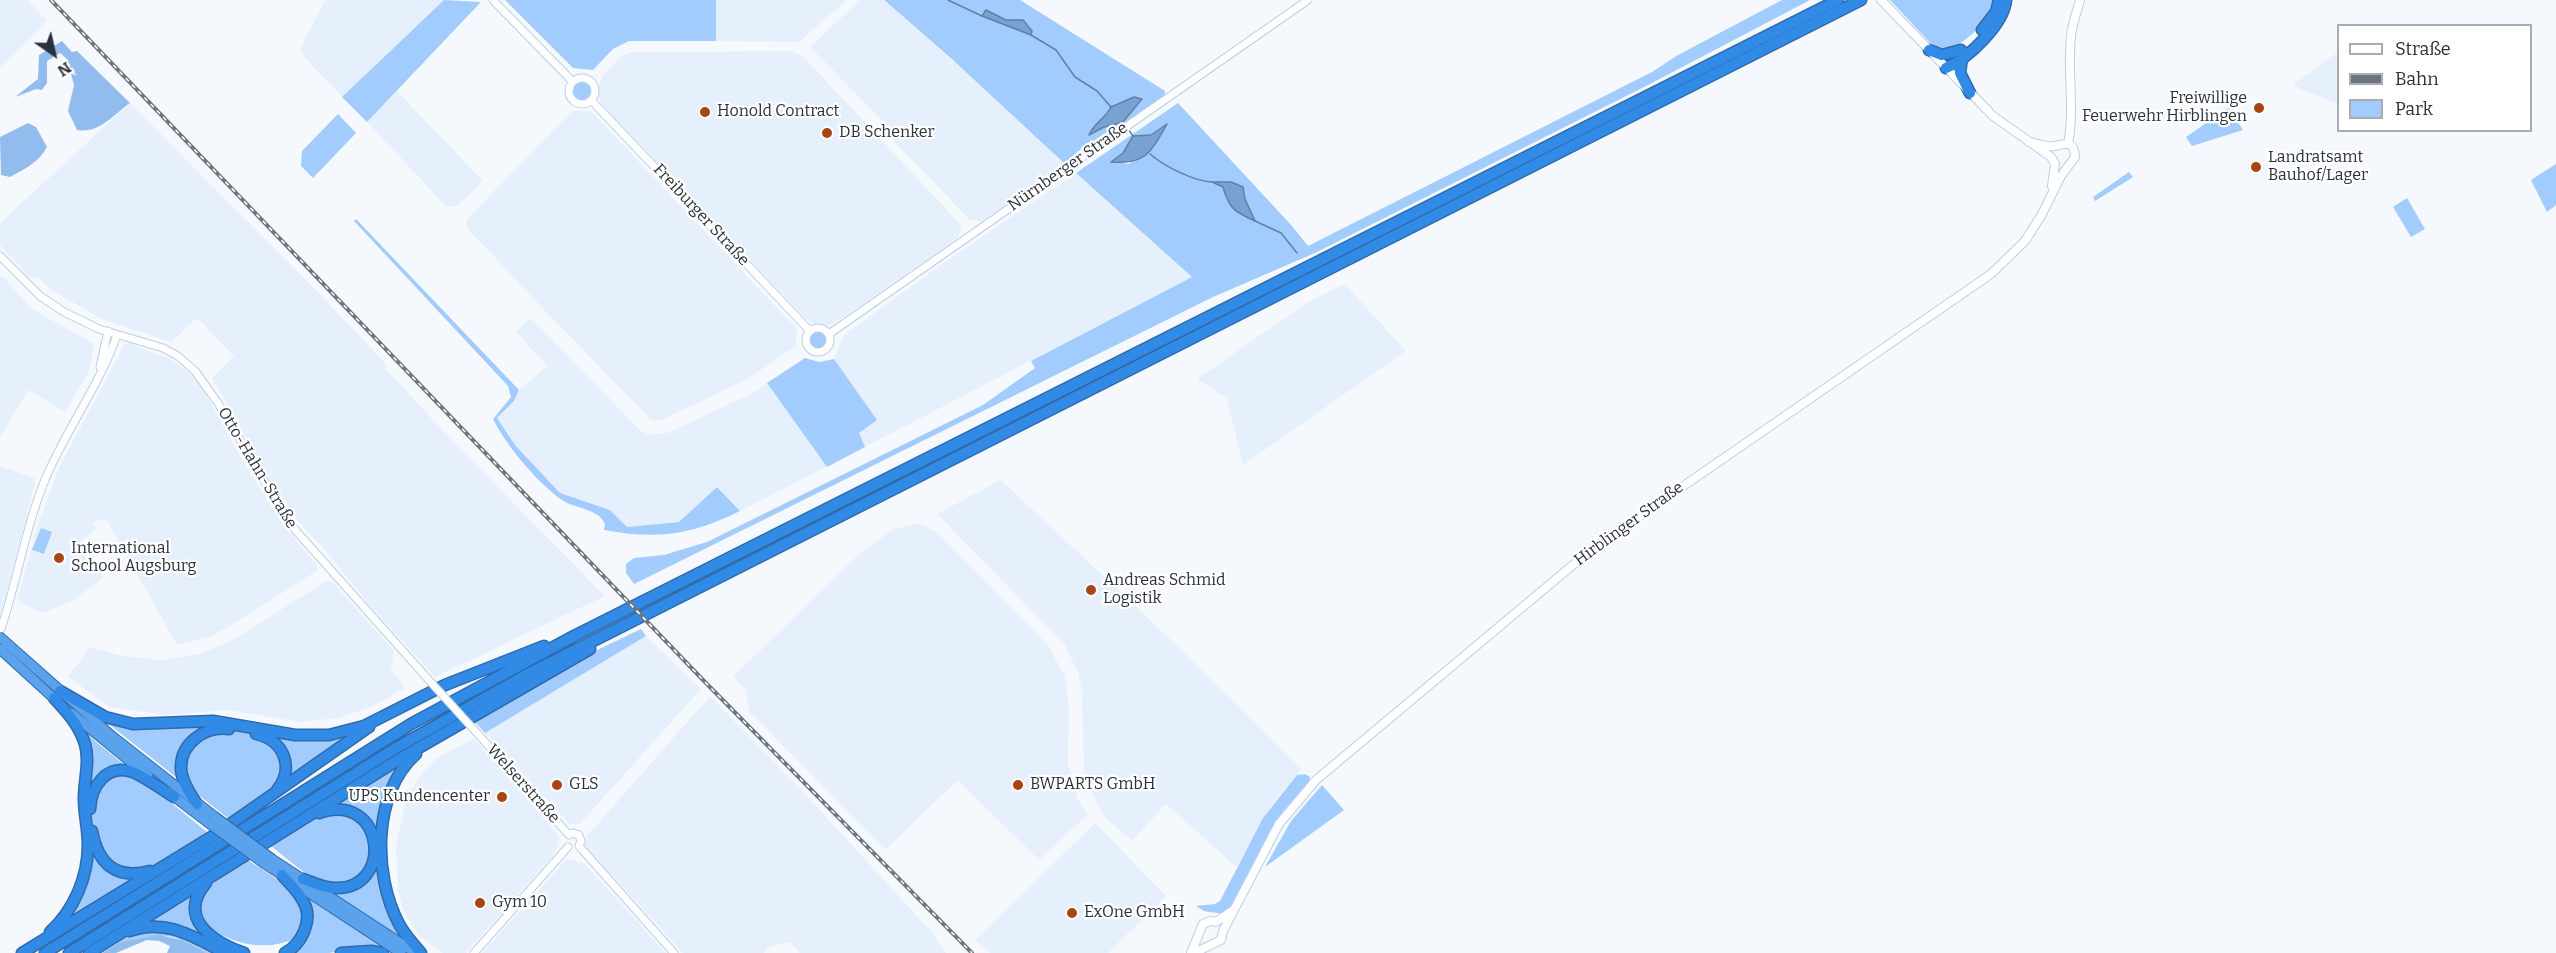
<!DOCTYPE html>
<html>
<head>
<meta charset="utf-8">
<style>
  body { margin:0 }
  #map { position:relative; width:2556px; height:953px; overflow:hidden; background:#f5f9fe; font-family:Bitter,serif }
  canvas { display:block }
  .legend { position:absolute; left:2337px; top:24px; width:195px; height:108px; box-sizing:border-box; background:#fff; border:2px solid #a9adb1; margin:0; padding:8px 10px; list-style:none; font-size:18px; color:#29313b }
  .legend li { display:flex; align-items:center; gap:12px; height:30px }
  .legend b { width:30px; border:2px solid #a9adb1 }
  .north { position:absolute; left:24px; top:24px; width:60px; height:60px; -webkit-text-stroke:4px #fff; paint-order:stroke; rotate:146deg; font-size:16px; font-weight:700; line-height:24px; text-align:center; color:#29313b }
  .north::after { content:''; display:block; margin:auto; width:21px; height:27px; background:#29313b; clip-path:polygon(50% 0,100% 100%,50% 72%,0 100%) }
</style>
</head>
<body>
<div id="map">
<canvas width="2556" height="953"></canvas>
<ul class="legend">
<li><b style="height:8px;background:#fff"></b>Straße</li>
<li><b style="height:8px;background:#6e757d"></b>Bahn</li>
<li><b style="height:16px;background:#a2ccfd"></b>Park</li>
</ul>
<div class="north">N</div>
</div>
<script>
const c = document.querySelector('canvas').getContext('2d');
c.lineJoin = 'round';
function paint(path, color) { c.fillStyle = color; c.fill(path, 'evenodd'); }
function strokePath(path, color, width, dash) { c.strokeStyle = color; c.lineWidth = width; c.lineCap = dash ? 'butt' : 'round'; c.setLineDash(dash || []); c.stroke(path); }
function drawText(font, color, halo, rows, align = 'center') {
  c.font = font + ' Bitter,serif'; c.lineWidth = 4.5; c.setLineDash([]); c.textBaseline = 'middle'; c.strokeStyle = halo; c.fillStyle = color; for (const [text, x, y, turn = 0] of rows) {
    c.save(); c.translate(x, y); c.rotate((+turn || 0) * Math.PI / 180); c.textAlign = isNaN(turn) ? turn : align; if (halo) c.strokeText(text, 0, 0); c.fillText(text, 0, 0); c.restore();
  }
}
const built = new Path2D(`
  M0,0H28L47,21L0,69Z
  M325,0H444L342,97L304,57L300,49Z
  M716,0H847L799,42L716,41Z
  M860,0H883L953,61L897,114L954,61L1065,164L987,218L980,221L969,219L882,129L886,124L810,47Z
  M791,51L802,55L962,226L958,238L835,323L829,325L814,324L806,319L603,107L597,92L602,76L620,57L630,52Z
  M2338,52V104L2293,86L2298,81Z
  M397,91L483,181L458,205L450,207L444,204L367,122Z
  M130,103L313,287L387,365L385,368L444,432L605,596L435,677L371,607L320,544L305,530L269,479L212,378L234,356L197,318L171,342L104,320L51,290L39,278L29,277L0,245V223Z
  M572,111H591L797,329L796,346L746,380L661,420H651L531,296L468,229L466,220Z
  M1076,173L1192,277L865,447L858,433L877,420L834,359L844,335L942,264Z
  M2,276L32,309L94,344L89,371L65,412L28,390L0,437V278Z
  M1345,284L1406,351L1243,465L1227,398L1197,379L1305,304Z
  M531,318L641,431L650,435L667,433L753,393L767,383L827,467L740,511L717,487L679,522L627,527L610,510L560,493L515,445L497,418L514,401L519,390L547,366L516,332Z
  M128,343L171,359L189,372L202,387L244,463L285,528L316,563L318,570L235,623L212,636L177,645L106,519L92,522L97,528L78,544L104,577L73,601L43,613L22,604L18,598L38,524L59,468L124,345Z
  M0,466L34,478L35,483L0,618Z
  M1001,480L1168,637L1302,769L1272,805L1236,867L1166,804L1132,841L1107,819L1099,808L1084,772L1082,690L1078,673L1065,645L937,514Z
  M917,524L928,527L939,534L1047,644L1065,676L1069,704L1068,763L1078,799L1088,814L1039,860L958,780L885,850L749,711L746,690L733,677L859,554L894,529Z
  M326,581L333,583L394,651L391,670L405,688L373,706L339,718L299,722L229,710L165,715L109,707L67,676L83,658L88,647L122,656L162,660L200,654L235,639Z
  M646,636L701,689L580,824H570L485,733Z
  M710,696L806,795L931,931L946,953H800L789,942L769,947L764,953H683L652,919L585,846L586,837Z
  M474,738L559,836V844L551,858L466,953H443L418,935L404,912L398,890L396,846L407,796L420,776L436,759Z
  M1095,823L1166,896L1108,953H990L975,940Z
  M567,859L584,863L666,953H482Z`);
const green = new Path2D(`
  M444,0L481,2L367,122L342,97Z
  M505,0H716V41H629L613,49L593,70L573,68Z
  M884,0H1020L1165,91V95L1115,130H1110L1077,152L1065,164L954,61ZM1142,100L1123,122L1104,127L1090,135C1098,114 1123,108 1142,100Z
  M1782,0H1810L1650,84L1315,253L1213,297L634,584L626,573V564L634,558L664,555L707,542L983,405L1035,368L1031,361L1192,277L1076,173L1178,103L1292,226L1308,246L1652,72L1678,55ZM1165,125L1129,164L1112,161L1123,153L1133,136L1151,135ZM1214,182L1243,187L1245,199L1254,220L1227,201L1223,187Z
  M1890,0H1994C1992,21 1966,41 1948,51L1935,48Z
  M573 91a9 9 0 1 1 18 0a9 9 0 1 1-18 0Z
  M2228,108L2243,130L2192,146L2186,137Z
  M338,114L356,133L313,178L301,166L302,151Z
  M2556,164V205L2547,212L2531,180Z
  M2129,172L2133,177L2095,201L2093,197Z
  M2407,198L2425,229L2411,237L2393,207Z
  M356,219L519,390L514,401L497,418L515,445L560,493L610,510L627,527L679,522L717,487L740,511C692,535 657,540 604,530L605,524C598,508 575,509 562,500C537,482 507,447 493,419L511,397L508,386L354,221Z
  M810 340a9 9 0 1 1 18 0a9 9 0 1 1-18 0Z
  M805,358L819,362L834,359L877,420L859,433L865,447L827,467L767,383Z
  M41,528L52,532L44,554L32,550Z
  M641,629L646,636L485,733L474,721L587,655Z
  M105,721L121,726L145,729L211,723L271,732H353L229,819Z
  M79,725L95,741L207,832L62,923L90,849Z
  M404,762L388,791L382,875L413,947L324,889L364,881L374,831L332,806Z
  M1305,774L1310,777L1309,782L1284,810L1268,835L1232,906L1224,914L1204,911L1196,906L1215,904L1220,901L1263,818L1297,775Z
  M1322,785L1344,810L1265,867L1291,821Z
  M323,812C330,812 340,810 347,812C350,813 355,817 358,820C388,844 367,887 328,884C312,882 283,855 270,845Z
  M248,860C263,871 297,888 303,908C305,918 302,931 296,938C265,953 228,944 200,921L198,899L205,888Z
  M195,891L192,901L213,942L184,926L146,923Z
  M304,895L394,953C366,946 356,949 329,953C317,953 304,953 291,953L301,944Z
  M165,929L220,953C216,953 210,953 206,953C189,948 185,936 162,936C148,935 129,947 117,942L138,932Z`);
const forest = new Path2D(`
  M62,41L72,52L77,51L130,103C113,115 99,134 77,130L68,111L74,85L67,59L60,53L47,61V83L42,90L36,89L15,97L38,79L39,55Z
  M28,123L36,127L47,147C39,162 25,169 10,177L1,175L0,137Z
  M159,935L182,940L206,953H167L170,946L159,941L147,940L116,953H102L118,943Z`);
const water = new Path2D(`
  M986,10L1006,20H1023L1032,31L1031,35L982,16Z
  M1134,97L1142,99L1123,122L1104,127L1089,135C1094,123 1105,119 1111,107Z
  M1167,124C1151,152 1146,165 1111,162L1123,153L1133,136L1151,135Z
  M1212,182H1231L1243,187L1245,199L1255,221C1235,212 1229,209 1223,187Z`);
const stream = new Path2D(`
  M948,0L982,16
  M1031,35L1056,50L1075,77L1097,91L1111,107
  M1128,129L1133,136
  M1150,154C1164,166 1193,181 1212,182
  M1255,221L1281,233L1297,253`);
const tertiary = new Path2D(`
  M493,0L573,82
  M569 91a13 13 0 1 1 26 0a13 13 0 1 1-26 0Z
  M591,100L810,331
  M0,256L40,296L64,312L99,329L163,348L178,356L195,371L218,403L290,524L427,678
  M806 340a12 12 0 1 1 24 0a12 12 0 1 1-24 0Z
  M829,334L1308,0
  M100,367L108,331
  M1,629C18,578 26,524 47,475C68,427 100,384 117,335
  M477,733L569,835
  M569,835L573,833L579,835L581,841L579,846
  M579,846L674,953
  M474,953L568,847`);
const secondary = new Path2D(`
  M1881,0L1993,116L2051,157L2055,164L2052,186
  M2068,144C2075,108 2067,73 2071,36C2072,24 2077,12 2080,0
  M1191,953L1203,924L1210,921L1216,922L1232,911
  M1194,953L1221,940L1223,931L1279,824L1316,780L1592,549L1991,274L2025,241L2041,216L2061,176L2075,157C2074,139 2065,144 2054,146C2048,148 2036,143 2029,142`);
const trunk = new Path2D(`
  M0,637L112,736L214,816
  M0,649L58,702
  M71,713L148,776
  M168,792L206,821
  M272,859L416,953
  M265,864L401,953`);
const motorway = new Path2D(`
  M1982,30L1996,12L1999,0
  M1929,50L1942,55L1961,50
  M1962,58L1960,73L1970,93
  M1946,68C1968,59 2004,24 2006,0
  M60,691L105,717L133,724L213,721L295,735H329L364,726L445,685L544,646
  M256,734C284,740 295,768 277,790
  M416,754C372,793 373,875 399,924C405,935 413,944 421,953
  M197,804C190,794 182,782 181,769C180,743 205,726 229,729
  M90,809C91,787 106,763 133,772C147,778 161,789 174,797
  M92,831C98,864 116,880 150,871
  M282,875C289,883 298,891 303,901C314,919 302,944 285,953
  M303,879C312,882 323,888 334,888C395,891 385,790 319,813
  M206,883C176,918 213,942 244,953
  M130,931C166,918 194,937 225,953
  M50,932C74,910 88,877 88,845C88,829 84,814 84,799C84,780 90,762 85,744C79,725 67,712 54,698
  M22,953L216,834L369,727
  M45,953L411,724L574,636L1838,0
  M69,953L396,748L524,676L1861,0
  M89,953L401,758L590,649
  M341,953L371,951L383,953`);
const rail = new Path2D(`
  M51,0L704,681L972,953`);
const tertiaryBridge = new Path2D(`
  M427,678L477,733`);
const trunkBridge = new Path2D(`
  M214,816L272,859
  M206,821L265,864`);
const markers = [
  [2259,108,6,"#a94512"],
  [705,112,6,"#a94512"],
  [827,133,6,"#a94512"],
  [2256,167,6,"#a94512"],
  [59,558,6,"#a94512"],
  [1091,590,6,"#a94512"],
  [557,785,6,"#a94512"],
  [1018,785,6,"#a94512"],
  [502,797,6,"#a94512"],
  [480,903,6,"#a94512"],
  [1072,913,6,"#a94512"]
];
const poiNames = [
  ["Freiwillige",2247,99,"right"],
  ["Feuerwehr Hirblingen",2247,117,"right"],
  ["Honold Contract",717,112],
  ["DB Schenker",839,133],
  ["Landratsamt",2268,158],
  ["Bauhof/Lager",2268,176],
  ["International",71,549],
  ["School Augsburg",71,567],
  ["Andreas Schmid",1103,581],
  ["Logistik",1103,599],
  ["GLS",569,785],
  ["BWPARTS GmbH",1030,785],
  ["UPS Kundencenter",490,797,"right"],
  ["Gym 10",492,903],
  ["ExOne GmbH",1084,913]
];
const streetNames = [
  ["Nürnberger Straße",1068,167,-35],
  ["Freiburger Straße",701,215,47],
  ["Otto-Hahn-Straße",257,468,59],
  ["Hirblinger Straße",1629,524,-36],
  ["Welserstraße",523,784,48]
];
paint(built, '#e6f0fd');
paint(green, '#a2ccfd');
paint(forest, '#93bcee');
paint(water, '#79a2d2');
strokePath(water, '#6180a5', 1.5);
strokePath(stream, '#6180a5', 1.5);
strokePath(tertiary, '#bacfe9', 9);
strokePath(secondary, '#bacfe9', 10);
strokePath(trunk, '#2f6bab', 11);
strokePath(motorway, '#2f6bab', 13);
strokePath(tertiary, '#fff', 7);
strokePath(secondary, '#fff', 8);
strokePath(trunk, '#5ba2ec', 9);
strokePath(motorway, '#328ae7', 10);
strokePath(rail, '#6e757d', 4);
strokePath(rail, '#fff', 1.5, [4.5]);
strokePath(tertiaryBridge, '#bacfe9', 9, []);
strokePath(trunkBridge, '#2f6bab', 11, []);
strokePath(tertiaryBridge, '#fff', 7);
strokePath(trunkBridge, '#5ba2ec', 9);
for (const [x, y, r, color] of markers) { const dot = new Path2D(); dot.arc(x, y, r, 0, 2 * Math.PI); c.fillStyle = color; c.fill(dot); strokePath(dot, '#fff', 2); }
drawText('16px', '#29313b', '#fff', poiNames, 'left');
drawText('16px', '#29313b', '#fff', streetNames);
</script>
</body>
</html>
